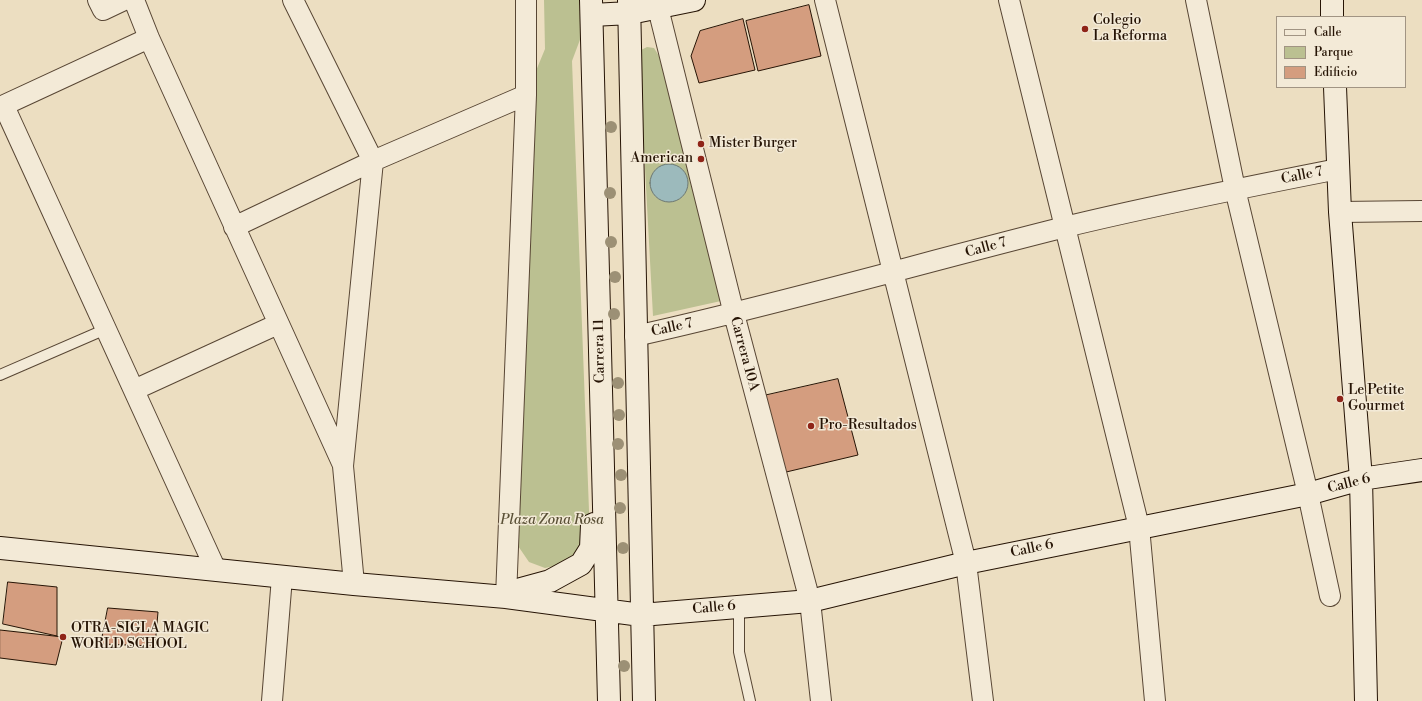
<!DOCTYPE html>
<html>
<head>
<meta charset="utf-8">
<style>
  body { margin:0 }
  #map { position:relative; width:1422px; height:701px; overflow:hidden; background:#ecdec1; font-family:"Libre Bodoni",serif }
  canvas { display:block }
  .legend { position:absolute; left:1276px; top:16px; width:130px; height:72px; box-sizing:border-box; background:#f3ead7; border:1px solid #a19483; margin:0; padding:5px 7px; list-style:none; font-size:12px; color:#261405 }
  .legend li { display:flex; align-items:center; gap:8px; height:20px }
  .legend b { width:20px; border:1px solid #a19483 }
</style>
</head>
<body>
<div id="map">
<canvas width="1422" height="701"></canvas>
<ul class="legend">
<li><b style="height:5px;background:#f3ead7"></b>Calle</li>
<li><b style="height:11px;background:#bbc091"></b>Parque</li>
<li><b style="height:11px;background:#d49d7f"></b>Edificio</li>
</ul>
</div>
<script>
const c = document.querySelector('canvas').getContext('2d');
c.lineJoin = 'round';
function paint(path, color) { c.fillStyle = color; c.fill(path, 'evenodd'); }
function strokePath(path, color, width, dash) { c.strokeStyle = color; c.lineWidth = width; c.lineCap = dash ? 'butt' : 'round'; c.setLineDash(dash || []); c.stroke(path); }
function drawText(font, color, halo, rows, align = 'center') {
  c.font = font + ' "Libre Bodoni",serif'; c.lineWidth = 3; c.setLineDash([]); c.textBaseline = 'middle'; c.strokeStyle = halo; c.fillStyle = color; for (const [text, x, y, turn = 0] of rows) {
    c.save(); c.translate(x, y); c.rotate((+turn || 0) * Math.PI / 180); c.textAlign = isNaN(turn) ? turn : align; if (halo) c.strokeText(text, 0, 0); c.fillText(text, 0, 0); c.restore();
  }
}
const green = new Path2D(`
  M544,0H579L581,37L572,61L590,537L579,554L564,564L545,568L529,562L516,543L533,78L545,49Z
  M647,47L654,48L659,56L721,301L653,316L639,58L641,50Z`);
const water = new Path2D(`
  M650 183a19 19 0 1 1 38 0a19 19 0 1 1-38 0Z`);
const building = new Path2D(`
  M809,5L821,56L758,71L746,21Z
  M743,19L755,70L699,83L691,56L700,31Z
  M838,379L858,455L782,473L763,396Z
  M8,582L57,587V636L3,624Z
  M108,608L158,612L155,646L101,644Z
  M0,630L63,637L56,665L0,658Z`);
const lane = new Path2D(`
  M0,375L106,329
  M739,606V652L750,701`);
const street = new Path2D(`
  M98,0L103,10L124,0
  M134,0L149,38L343,465
  M293,0L373,161L343,466L354,584
  M825,0L966,563L983,701
  M1009,0L1139,527L1155,701
  M1196,0L1235,189L1308,494L1330,596
  M658,8L734,314L810,601L821,701
  M4,106L216,570
  M0,107L149,38
  M1340,212L1422,211
  M234,227L373,161L526,95
  M635,336C780,304 921,263 1065,227C1155,205 1247,187 1338,169
  M134,390L278,324
  M506,597L526,95V0
  M272,701L282,577`);
const secondary = new Path2D(`
  M591,0L609,701
  M629,0L644,701
  M1332,0V17
  M592,15L630,13L694,0
  M1335,87L1340,212L1361,479L1366,701
  M0,548L354,584L506,597L641,615L810,601L966,563L1308,494L1361,479L1422,470
  M508,596L517,590L550,581L581,564L591,548L592,525L594,524`);
const trees = [
  [611,127],
  [610,193],
  [611,242],
  [615,277],
  [614,314],
  [618,383],
  [619,415],
  [618,444],
  [621,475],
  [620,508],
  [623,548],
  [624,666]
];
const markers = [
  [1085,29,4,"#8f2418"],
  [701,144,4,"#8f2418"],
  [701,159,4,"#8f2418"],
  [1340,399,4,"#8f2418"],
  [811,426,4,"#8f2418"],
  [63,637,4,"#8f2418"]
];
const poiNames = [
  ["Colegio",1093,21],
  ["La Reforma",1093,37],
  ["Mister Burger",709,144],
  ["American",693,159,"right"],
  ["Le Petite",1348,391],
  ["Gourmet",1348,407],
  ["Pro-Resultados",819,426],
  ["OTRA-SIGLA MAGIC",71,629],
  ["WORLD SCHOOL",71,645]
];
const streetNames = [
  ["Calle 7",1302,176,-11],
  ["Calle 7",986,248,-15],
  ["Calle 7",672,328,-12],
  ["Carrera 11",600,351,-91],
  ["Carrera 10A",744,354,75],
  ["Calle 6",1349,484,-14],
  ["Calle 6",1032,549,-12],
  ["Calle 6",714,608,-5]
];
const parkNames = [
  ["Plaza Zona Rosa",552,521]
];
paint(green, '#bbc091');
paint(water, '#9cbabc');
strokePath(water, '#6d7873', 1);
paint(building, '#d49d7f');
strokePath(building, '#261405', 1);
strokePath(lane, '#584634', 12);
strokePath(street, '#584634', 22);
strokePath(secondary, '#261405', 24);
strokePath(lane, '#f3ead7', 10);
strokePath(street, '#f3ead7', 20);
strokePath(secondary, '#f3ead7', 22);
c.fillStyle = '#9c9075';
for (const [x, y] of trees) { c.beginPath(); c.arc(x, y, 6, 0, 2 * Math.PI); c.fill(); }
for (const [x, y, r, color] of markers) { const dot = new Path2D(); dot.arc(x, y, r, 0, 2 * Math.PI); c.fillStyle = color; c.fill(dot); strokePath(dot, '#f3ead7', 1.5); }
drawText('14px', '#261405', '#f3ead7', poiNames, 'left');
drawText('14px', '#261405', '#f3ead7', streetNames);
drawText('italic 14px', '#5a5036', '#f3ead7', parkNames);
</script>
</body>
</html>
